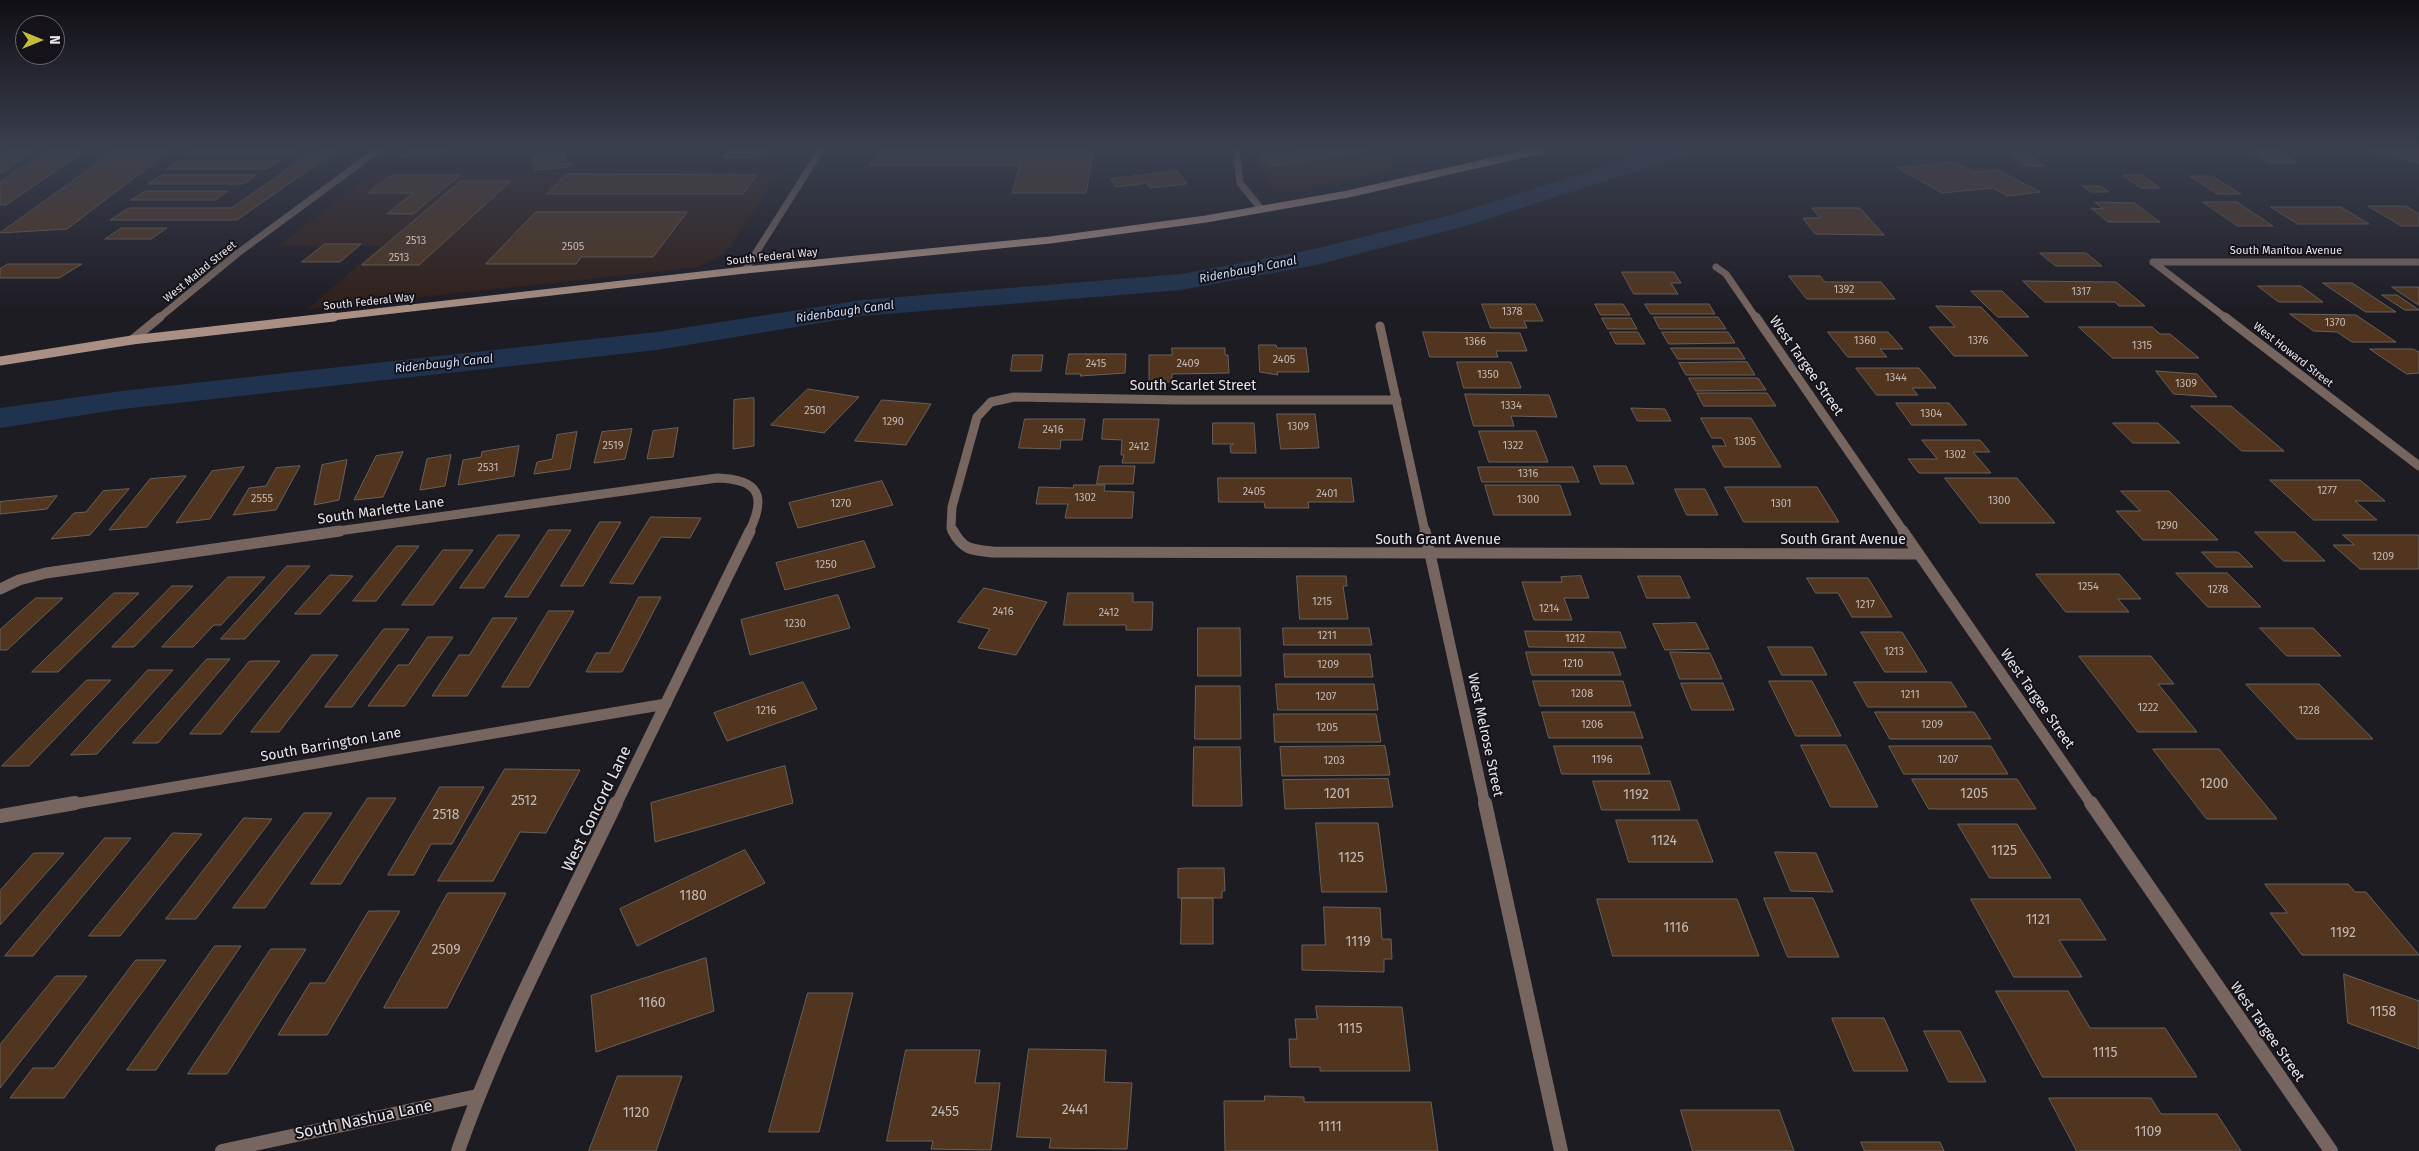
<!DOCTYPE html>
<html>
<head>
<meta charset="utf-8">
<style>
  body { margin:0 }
  #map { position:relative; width:2419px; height:1151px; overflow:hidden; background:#1e1c23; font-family:"Fira Sans",sans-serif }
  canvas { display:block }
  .north { position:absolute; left:15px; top:15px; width:50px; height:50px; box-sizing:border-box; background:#151319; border:1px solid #69676c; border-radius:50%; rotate:90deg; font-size:14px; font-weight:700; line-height:20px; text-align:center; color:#e6e4e9 }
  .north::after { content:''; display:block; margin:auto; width:18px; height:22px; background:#c5bc3d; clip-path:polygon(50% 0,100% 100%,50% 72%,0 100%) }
</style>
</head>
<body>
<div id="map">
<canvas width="2419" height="1151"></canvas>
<div class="north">N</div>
</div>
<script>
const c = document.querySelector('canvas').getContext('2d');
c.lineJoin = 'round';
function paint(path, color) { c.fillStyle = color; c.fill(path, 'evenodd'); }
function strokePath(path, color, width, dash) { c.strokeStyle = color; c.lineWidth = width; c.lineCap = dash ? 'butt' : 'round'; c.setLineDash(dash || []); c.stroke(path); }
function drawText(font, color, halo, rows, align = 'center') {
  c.font = font + ' "Fira Sans",sans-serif'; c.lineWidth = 4; c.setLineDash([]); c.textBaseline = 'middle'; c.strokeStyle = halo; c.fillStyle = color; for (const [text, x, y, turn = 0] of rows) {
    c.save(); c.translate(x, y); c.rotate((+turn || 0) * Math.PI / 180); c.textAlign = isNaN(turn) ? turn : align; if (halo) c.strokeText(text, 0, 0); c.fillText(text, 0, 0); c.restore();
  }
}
const commercial = new Path2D(`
  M1258,150H1387L1394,171L1302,189L1275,188L1269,185L1259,165Z
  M374,173H780L725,253L700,267L308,309L380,246H277Z`);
const canal = new Path2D(`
  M1657,150H1689L1686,155L1469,225L1316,265L1181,290L862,316L657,350L122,409L0,428V408L122,391L657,332L862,300L1181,274L1315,249L1451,215Z`);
const building = new Path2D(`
  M6,150H37L0,174V154Z
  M49,150H86L6,205H0V182Z
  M116,150H171L67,229L0,233Z
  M196,150H295L289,154H189Z
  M316,150H337L237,220H110L129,208H231Z
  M424,150H459L399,157L401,152Z
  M731,150H770L768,154H760L757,158H724Z
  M880,150H1094L1086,193H1012L1020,165H871Z
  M1306,150H1366L1274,166L1262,157Z
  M2249,150H2304H2276L2297,163H2270Z
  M2369,150L2419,151V163L2368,151Z
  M564,152L565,160L533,165V156Z
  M2008,152H2025L2044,166H2026Z
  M181,161H279L267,169H167Z
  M1955,162L1974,172L1998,170L2040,192L2008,196L1993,188L1942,193L1898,168Z
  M572,163L569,167L534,170L536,166Z
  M1177,171L1187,184L1150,188L1147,183L1116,187L1111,179Z
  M567,174L757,175L743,194H547Z
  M162,175H256L244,184H148Z
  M392,175H460L413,214H387L413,193H368Z
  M2123,175H2142L2160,188H2141Z
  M2190,176H2212L2241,194H2218Z
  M461,181H511L419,265H362Z
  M2083,186H2100L2109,192H2091Z
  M146,191H228L215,200H131Z
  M2095,202L2134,203L2160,222H2108L2091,208L2103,209Z
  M2203,202H2237L2273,226H2238Z
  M2368,206H2406L2419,214V226H2402Z
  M2271,207H2341L2369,224H2298Z
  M1812,208H1860L1884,235L1815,234L1803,218H1820Z
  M536,212H687L653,257H581L576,264H486Z
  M122,228H167L151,239H105Z
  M325,244H361L340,262H302Z
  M2040,253H2086L2102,266H2056Z
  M8,264H82L59,278H0V269Z
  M1622,272H1674L1681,283H1671L1678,294H1634Z
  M1789,276H1820L1825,282H1881L1895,299H1807Z
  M2023,281L2116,282L2145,306H2119L2115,302H2045Z
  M2323,283H2352L2396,312H2366Z
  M2258,286H2301L2323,302H2279Z
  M2392,287H2419V305Z
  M1971,291H2002L2029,317H1998Z
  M2382,295H2397L2419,310H2405Z
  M1482,304H1535L1543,321H1524L1527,328H1491Z
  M1595,304H1623L1630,315H1601Z
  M1645,304H1709L1715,314H1651Z
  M1936,306L1981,307L2028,356H1954L1929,327H1955Z
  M2290,314L2356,315L2396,342H2352L2337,332L2314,331Z
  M1654,317H1718L1726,329H1660Z
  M1602,318H1631L1637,329H1608Z
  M2079,327H2152L2160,334H2170L2199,358H2113Z
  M1423,332L1520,333L1527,351H1496L1498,357H1430Z
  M1610,332H1638L1645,344H1616Z
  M1662,332H1728L1735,343L1669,344Z
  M1828,332H1888L1903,349H1880L1887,357H1848Z
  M1259,345H1276L1277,348H1306L1309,372H1277L1278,375L1260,372Z
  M1172,348H1225V355H1228L1229,373L1172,374V382H1149V355H1172Z
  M1671,348H1738L1745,359H1678Z
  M2370,349H2413L2419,352V373L2407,374Z
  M1069,354H1126L1125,373L1080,376L1081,374H1066Z
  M1013,355H1043L1041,371H1011Z
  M1457,362H1511L1521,388H1464Z
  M1747,362L1755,375H1686L1679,363Z
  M1856,368H1919L1936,388H1912L1918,395H1877Z
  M2156,371L2197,374L2217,397L2174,394Z
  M1689,378H1758L1766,390L1696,391Z
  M808,389L859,397L824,433L771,425Z
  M1697,393H1767L1776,406H1704Z
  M1465,394L1549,395L1557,417L1511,416L1514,426H1474Z
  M754,398V446L733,449L734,400Z
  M882,400L931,404L906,445L855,441Z
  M1896,403H1949L1967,425H1912Z
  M2191,406H2231L2284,451H2242Z
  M1631,408L1665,409L1671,421H1638Z
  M1277,414H1315L1319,448L1281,449Z
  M1701,418H1751L1781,467H1724L1712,446H1726L1722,438H1712Z
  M1025,419H1085L1082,440H1061L1060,449L1019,448Z
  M1104,419H1159L1154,463H1122L1124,455H1121L1122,440L1102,439Z
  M1213,423H1254L1256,453H1231L1230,446L1234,444H1213Z
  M2113,423H2158L2180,443H2133Z
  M678,428L673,457L647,459L653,431Z
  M632,429L625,459L594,463L602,432Z
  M1479,431H1536L1548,462H1489Z
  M577,432L570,469L534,474L537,462L552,459L557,435Z
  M1922,440H1980L1990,452H1973L1991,473H1919L1908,459H1937Z
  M519,446L514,476L458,485L463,460L481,457L482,452Z
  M403,452L383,497L354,500L376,456Z
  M451,455L445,486L420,490L427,459Z
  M347,460L339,500L314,505L322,465Z
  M300,466L276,510L233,515L249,488L266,486L276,468Z
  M1100,466H1135L1133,484H1097Z
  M1594,466H1626L1634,484H1601Z
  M244,467L210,519L176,523L212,471Z
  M1478,467H1573L1579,482H1482Z
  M186,476L147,527L109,530L150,479Z
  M1218,478H1351L1354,502H1308L1309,508H1265L1264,502H1219Z
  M1945,478H2017L2055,523H1980Z
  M2270,480H2360L2385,501H2355L2377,520H2314Z
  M882,481L893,505L798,528L789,503Z
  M1074,485H1105L1104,491L1134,492L1132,518H1065L1068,504H1036L1039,487L1073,488Z
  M1485,485H1560L1571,515H1494Z
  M1725,487H1817L1839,522H1744Z
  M129,489L90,535L51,539L74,513L86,512L103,491Z
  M1675,489H1705L1718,515H1687Z
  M2121,491H2169L2218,540H2143L2116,511H2140Z
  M57,496L47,509L0,514V502Z
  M651,517L701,518L690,538L661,537L633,584L610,583Z
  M600,522H621L583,586H561Z
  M549,530H571L528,597H505Z
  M2255,532H2295L2325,561H2284Z
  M498,535H520L484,588H460Z
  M2343,535H2419V569H2360L2333,545H2354Z
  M864,541L875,567L785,590L776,563Z
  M397,546H419L376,601H353Z
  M443,550H473L433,605H402Z
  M2202,552H2238L2253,567H2216Z
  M287,566H310L245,639H221Z
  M2176,573H2227L2261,607H2208Z
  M2036,574H2119L2141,599H2118L2129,612H2066Z
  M330,575L353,576L320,614H295Z
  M1297,576H1346L1347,586H1343L1348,619H1300Z
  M1581,576L1589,598H1564L1572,620H1534L1522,582H1562L1561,577Z
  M1638,576H1680L1690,598H1647Z
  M228,577H265L221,625H214L193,647H162Z
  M1807,578H1868L1892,617H1852L1838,593H1816Z
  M172,586H193L134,647H112Z
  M984,588L1047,602L1016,655L978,648L990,629L958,622Z
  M114,593H139L58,672H32Z
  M1068,593H1133V602H1153L1152,630H1126V625H1064Z
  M838,595L850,628L750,655L741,620Z
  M639,597H661L622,672H586L596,653H609Z
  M36,598H63L7,650H0V630Z
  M549,611H574L529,687H502Z
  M493,618H517L467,696H432L459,655H469Z
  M1696,623L1709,649L1665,650L1653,624Z
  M1198,628H1240L1241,676H1198Z
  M1283,628H1369L1372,645H1284Z
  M2260,628H2313L2341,656H2287Z
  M384,629H409L352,707H325Z
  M1525,631L1620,632L1626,648L1529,647Z
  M1861,632H1902L1927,672H1885Z
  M428,637H453L405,706H368L398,665H408Z
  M1768,647H1812L1827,675H1782Z
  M1526,652H1613L1621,675H1532Z
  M1670,652L1710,653L1722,679H1680Z
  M1284,654H1370L1373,677H1285Z
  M312,655H338L279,732H251Z
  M2079,656H2151L2174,684H2158L2197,732H2138Z
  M207,659H230L158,743H133Z
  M250,661H280L221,734H190Z
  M148,670H173L97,754L71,755Z
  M87,680H111L29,766H2Z
  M1533,681H1623L1631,706H1540Z
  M1769,681H1812L1841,736H1796Z
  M803,682L817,709L727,741L714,713Z
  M1854,682H1951L1967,707H1868Z
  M1681,683H1723L1734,710H1692Z
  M1276,684H1374L1378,710H1278Z
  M2246,684H2319L2373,739H2297Z
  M1196,686H1240L1241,739H1195Z
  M1542,712H1634L1643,738H1549Z
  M1875,712H1974L1991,739H1890Z
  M1274,714H1376L1381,742H1275Z
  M1801,745H1846L1878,807H1831Z
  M1385,746L1390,775L1282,776L1280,747Z
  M1554,746H1641L1650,774H1562Z
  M1889,746H1991L2008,774H1904Z
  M1194,747H1240L1242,806H1193Z
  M2153,749H2219L2277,819H2207Z
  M785,766L793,803L655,842L651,803Z
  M505,769L580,770L546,833L520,832L493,881H438Z
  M1388,779L1393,807L1285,809L1283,780Z
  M1912,779H2017L2036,809H1929Z
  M1593,781H1670L1680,810H1602Z
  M440,787H484L452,844H431L414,875H388Z
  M368,798H396L341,884H311Z
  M304,813H332L265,908H233Z
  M244,818L272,819L196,919H166Z
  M1616,820H1697L1713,862H1629Z
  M1316,823H1378L1387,892H1322Z
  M1958,824H2017L2051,878H1990Z
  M173,833L202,834L120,936H89Z
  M105,838H131L33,956H5Z
  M745,850L765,883L637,946L620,909Z
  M1775,852L1816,853L1833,892L1791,891Z
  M34,853H64L0,925V891Z
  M1187,868H1224L1225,891H1222V898H1178V869Z
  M2265,884H2348L2355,892H2366L2419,955H2302L2270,913H2287Z
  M448,893H506L447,1008H384Z
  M1182,898H1213V944H1181Z
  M1764,898H1813L1839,957H1788Z
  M1597,899H1737L1759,956H1613Z
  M1971,899H2080L2106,940H2059L2082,977H2014Z
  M1324,907L1380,908L1382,939H1391L1392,959H1384V972L1302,970V945H1325Z
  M369,911H400L327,1035H278L310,983H325Z
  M215,946H241L156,1070H127Z
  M271,949H306L227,1074H188Z
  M706,958L714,1011L596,1052L591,996Z
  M136,960H166L64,1098H10L33,1068H54Z
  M2344,974L2419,1001V1049L2348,1023Z
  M56,976H87L0,1088V1045Z
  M1996,991H2068L2090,1028H2165L2197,1077H2043Z
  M808,993H853L819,1132H769Z
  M1316,1006L1402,1007L1410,1071H1320V1067H1290L1289,1039H1297L1295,1019H1317Z
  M1832,1018H1884L1908,1071H1854Z
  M1924,1031H1960L1986,1082H1949Z
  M1029,1049L1106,1050L1104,1082L1132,1083L1127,1149L1049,1148L1051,1138L1017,1137Z
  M906,1050H980L975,1083H1000L991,1150L931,1149L933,1141H887Z
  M618,1076H682L656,1151H589Z
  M1265,1096L1304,1097V1102H1431L1438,1151H1225L1224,1101H1264Z
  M2049,1098H2151L2161,1114H2217L2241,1151H2077Z
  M1681,1110H1779L1794,1151H1693Z
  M1861,1142H1940L1944,1151H1865Z`);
const minorFar3 = new Path2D(`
  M1236,150L1240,183L1261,209
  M2153,262L2226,318
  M2153,262H2419
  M1716,267L1726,274L1756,318
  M745,270L821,150`);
const minorFar2 = new Path2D(`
  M1756,317L1904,532
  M2225,317L2419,466
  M1380,326L1425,532
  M331,532L717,478C759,479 767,496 749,532
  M953,532L951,528L952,507L977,417L991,402L1014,397L1178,400H1397`);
const minorFar1 = new Path2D(`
  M953,531C963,550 972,550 993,552L1918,554
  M1425,531L1485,805
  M1903,531L2092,805
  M0,589L19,580L46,573L340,531
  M68,805L666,704
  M616,805L750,531`);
const minor = new Path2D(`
  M1485,803L1561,1151
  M2091,803L2331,1151
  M0,816L75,803
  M222,1151L477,1096
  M458,1151C500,1031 561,918 616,803`);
const tertiaryFar1 = new Path2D(`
  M159,318L238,253L378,150`);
const tertiary = new Path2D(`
  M132,340L160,317`);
const secondaryFar1 = new Path2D(`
  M323,318L745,270L1050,240L1206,219L1348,194L1541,150`);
const secondary = new Path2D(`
  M0,361L132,340L334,317`);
const numberNames = [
  ["2513",416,241],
  ["2505",573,247],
  ["2513",399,258],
  ["1392",1844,290],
  ["1317",2081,292],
  ["1378",1512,312],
  ["1370",2335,323],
  ["1360",1865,341],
  ["1376",1978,341],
  ["1366",1475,342],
  ["1315",2142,346],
  ["2405",1284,360],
  ["2415",1096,364],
  ["2409",1188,364],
  ["1350",1488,375],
  ["1344",1896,378],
  ["1309",2186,384],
  ["1334",1511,406],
  ["2501",815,411],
  ["1304",1931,414],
  ["1290",893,422],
  ["1309",1298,427],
  ["2416",1053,430],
  ["1305",1745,442],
  ["2519",613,446],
  ["1322",1513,446],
  ["2412",1139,447],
  ["1302",1955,455],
  ["2531",488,468],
  ["1316",1528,474],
  ["1277",2327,491],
  ["2405",1254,492],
  ["2401",1327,494],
  ["1302",1085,498],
  ["2555",262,499],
  ["1300",1528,500],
  ["1300",1999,501],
  ["1270",841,504],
  ["1301",1781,504],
  ["1290",2167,526],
  ["1209",2383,557],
  ["1250",826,565],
  ["1254",2088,587],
  ["1278",2218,590],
  ["1215",1322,602],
  ["1217",1865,605],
  ["1214",1549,609],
  ["2416",1003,612],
  ["2412",1109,613],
  ["1230",795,624],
  ["1211",1327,636],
  ["1212",1575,639],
  ["1213",1894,652],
  ["1210",1573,664],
  ["1209",1328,665],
  ["1208",1582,694],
  ["1211",1910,695],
  ["1207",1326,697],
  ["1222",2148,708],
  ["1216",766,711],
  ["1228",2309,711],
  ["1206",1592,725],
  ["1209",1932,725],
  ["1205",1327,728],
  ["1196",1602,760],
  ["1207",1948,760],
  ["1203",1334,761]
];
const farStreetnames = [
  ["South Manitou Avenue",2286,251],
  ["South Federal Way",772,257,-6],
  ["West Malad Street",200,272,-39],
  ["South Federal Way",369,302,-6],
  ["West Howard Street",2293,355,38]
];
const farWaternames = [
  ["Ridenbaugh Canal",1248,270,-11],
  ["Ridenbaugh Canal",845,312,-8],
  ["Ridenbaugh Canal",444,364,-6]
];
const streetNames = [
  ["West Targee Street",1806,366,55],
  ["South Scarlet Street",1193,386],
  ["South Marlette Lane",381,511,-8],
  ["South Grant Avenue",1438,540],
  ["South Grant Avenue",1843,540],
  ["West Targee Street",2037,699,55],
  ["West Melrose Street",1485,735,78],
  ["South Barrington Lane",331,745,-10],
  ["West Targee Street",2267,1032,55]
];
const nearNumbernames = [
  ["1200",2214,784],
  ["1201",1337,794],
  ["1205",1974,794],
  ["1192",1636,795],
  ["2512",524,801],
  ["2518",446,815],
  ["1124",1664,841],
  ["1125",2004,851],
  ["1125",1351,858],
  ["1180",693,896],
  ["1121",2038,920],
  ["1116",1676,928],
  ["1192",2343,933],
  ["1119",1358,942],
  ["2509",446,950],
  ["1160",652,1003],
  ["1158",2383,1012],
  ["1115",1350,1029],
  ["1115",2105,1053],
  ["2441",1075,1110],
  ["2455",945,1112],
  ["1120",636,1113],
  ["1111",1330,1127],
  ["1109",2148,1132]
];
const nearStreetnames = [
  ["West Concord Lane",597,809,-64],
  ["South Nashua Lane",364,1120,-12]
];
paint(commercial, '#311f19');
paint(canal, '#20334e');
paint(building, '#51351e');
strokePath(building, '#69615b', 1);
strokePath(minorFar3, '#77655f', 7);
strokePath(minorFar2, '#77655f', 9);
strokePath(minorFar1, '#77655f', 11);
strokePath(minor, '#77655f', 14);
strokePath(tertiaryFar1, '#77655f', 7);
strokePath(tertiary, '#77655f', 9);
strokePath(secondaryFar1, '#aa8f84', 7);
strokePath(secondary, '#aa8f84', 9);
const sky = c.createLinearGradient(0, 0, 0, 311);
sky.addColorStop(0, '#100f13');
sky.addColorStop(0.48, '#3b4050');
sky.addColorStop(1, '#3b405000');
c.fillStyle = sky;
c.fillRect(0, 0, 2419, 311);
drawText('11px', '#c1b8b6', null, numberNames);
drawText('11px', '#e6e4e9', '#151319', farStreetnames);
drawText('italic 12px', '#c6ddfd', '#151319', farWaternames);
drawText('14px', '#e6e4e9', '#151319', streetNames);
drawText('14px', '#c1b8b6', null, nearNumbernames);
drawText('16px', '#e6e4e9', '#151319', nearStreetnames);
</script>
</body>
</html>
